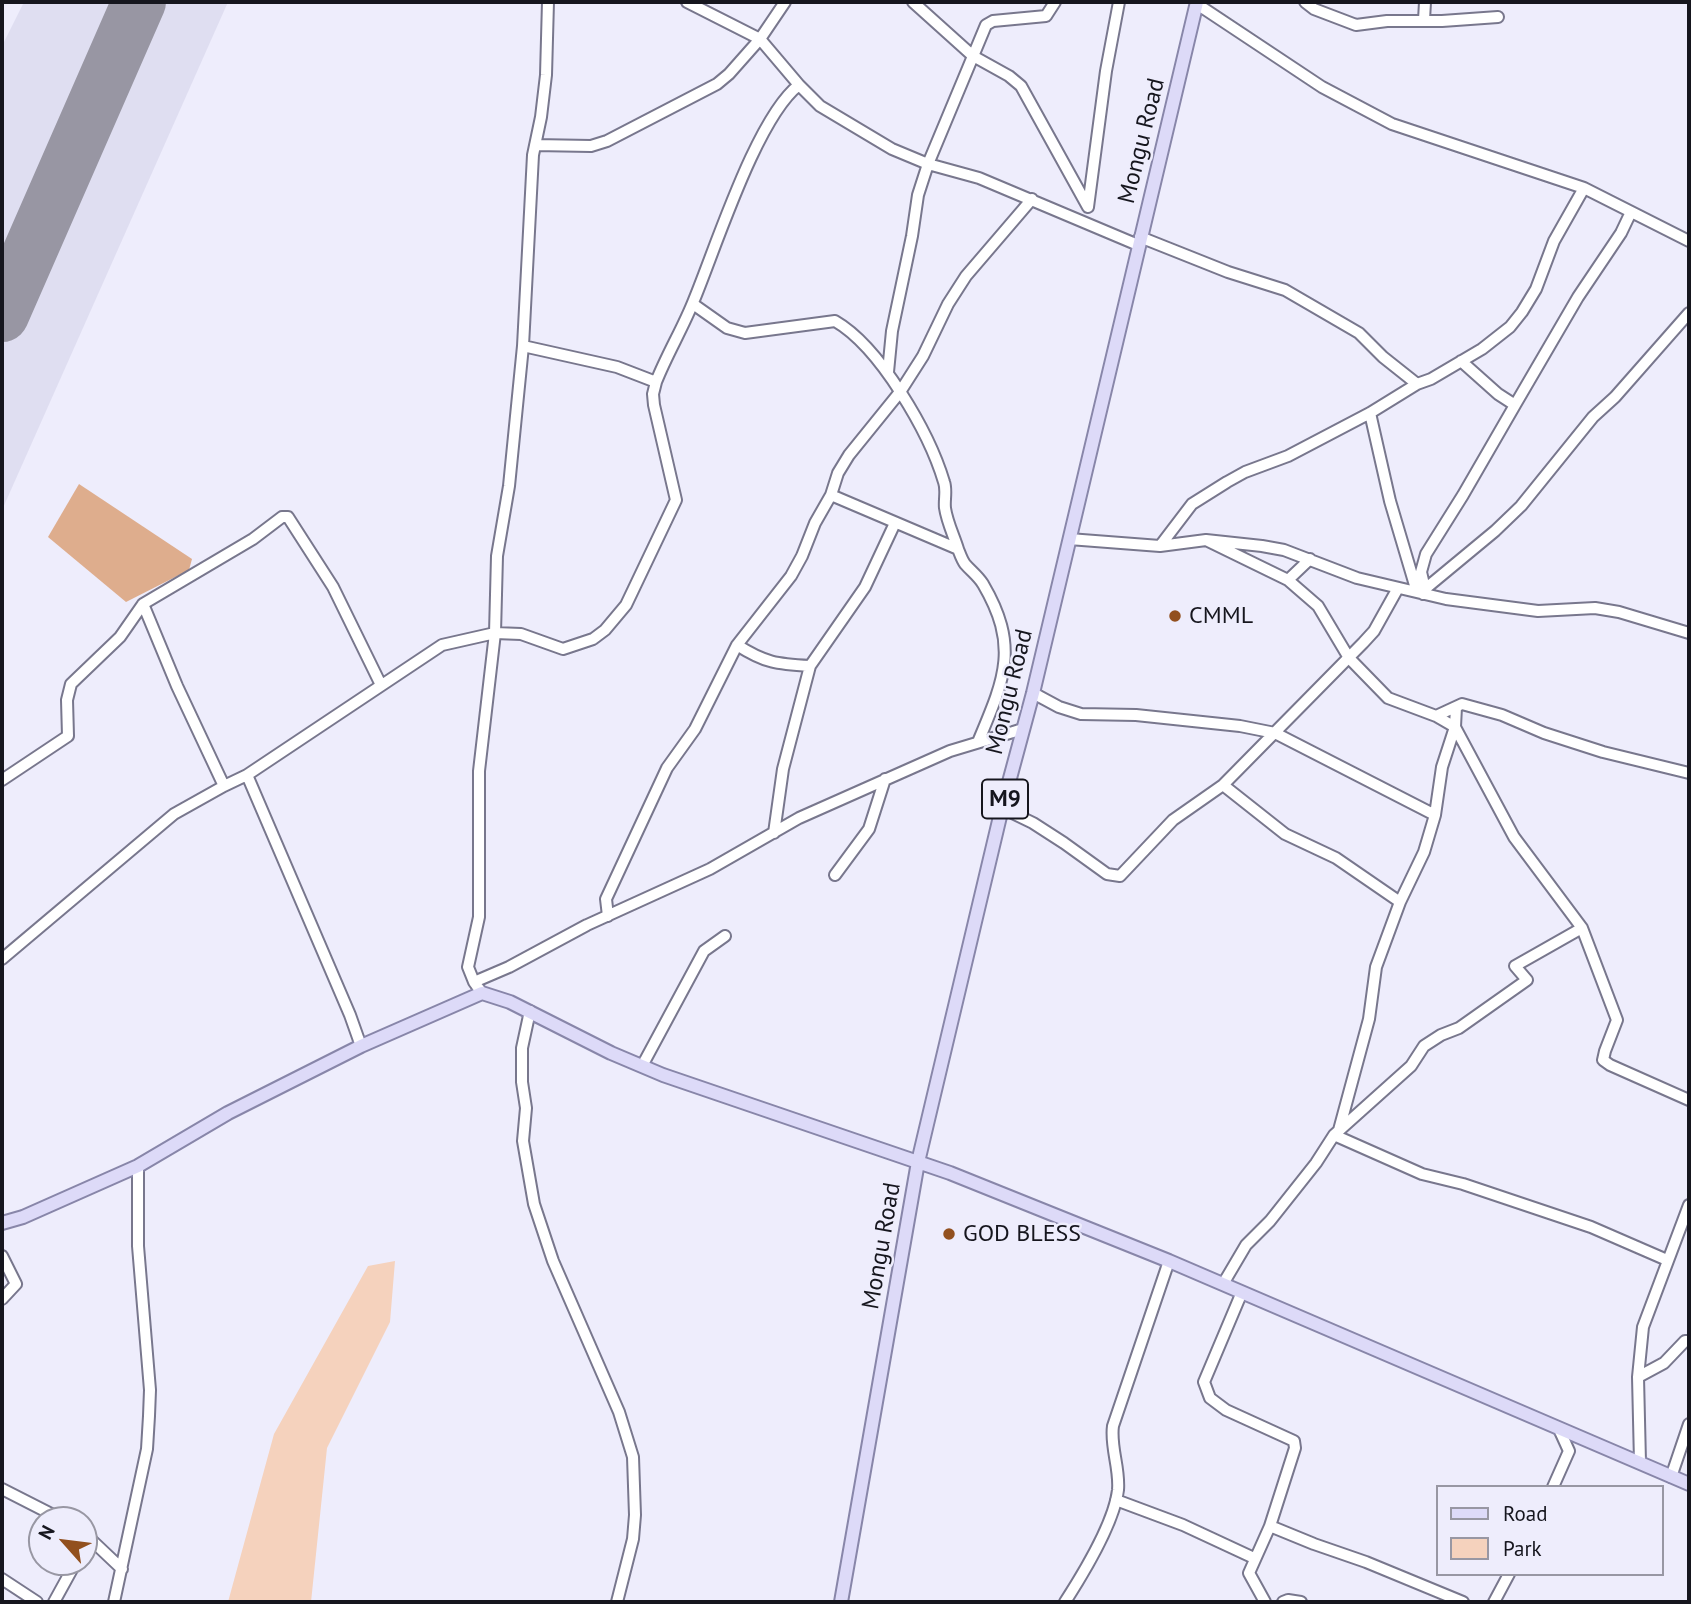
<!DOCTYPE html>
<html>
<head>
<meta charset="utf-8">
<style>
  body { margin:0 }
  #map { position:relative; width:1691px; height:1604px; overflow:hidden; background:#eeedfc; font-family:"PT Sans",sans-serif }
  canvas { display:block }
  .frame { position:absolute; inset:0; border:4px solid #16161e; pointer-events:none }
  .legend { position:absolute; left:1436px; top:1485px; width:228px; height:91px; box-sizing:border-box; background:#eeedfc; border:2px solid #9897a3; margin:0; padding:9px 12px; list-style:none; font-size:21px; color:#16161e }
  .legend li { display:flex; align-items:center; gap:14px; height:35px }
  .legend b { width:35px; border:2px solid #9897a3 }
  .north { position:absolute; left:28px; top:1506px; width:70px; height:70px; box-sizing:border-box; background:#eeedfc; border:2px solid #9897a3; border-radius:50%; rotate:298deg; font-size:19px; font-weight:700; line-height:28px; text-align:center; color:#16161e }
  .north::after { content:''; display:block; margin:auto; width:24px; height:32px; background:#92501e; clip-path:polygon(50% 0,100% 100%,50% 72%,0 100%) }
</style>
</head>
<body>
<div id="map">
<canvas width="1691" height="1604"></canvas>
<div class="frame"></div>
<ul class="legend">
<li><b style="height:9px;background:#dddaf8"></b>Road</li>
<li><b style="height:19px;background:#f5d2bd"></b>Park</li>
</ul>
<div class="north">N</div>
</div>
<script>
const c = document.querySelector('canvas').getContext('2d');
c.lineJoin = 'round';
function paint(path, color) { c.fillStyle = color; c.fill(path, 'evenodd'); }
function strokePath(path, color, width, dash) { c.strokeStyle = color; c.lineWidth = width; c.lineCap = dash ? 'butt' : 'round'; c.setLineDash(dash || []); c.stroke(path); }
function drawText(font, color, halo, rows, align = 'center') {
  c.font = font + ' "PT Sans",sans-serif'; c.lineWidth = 5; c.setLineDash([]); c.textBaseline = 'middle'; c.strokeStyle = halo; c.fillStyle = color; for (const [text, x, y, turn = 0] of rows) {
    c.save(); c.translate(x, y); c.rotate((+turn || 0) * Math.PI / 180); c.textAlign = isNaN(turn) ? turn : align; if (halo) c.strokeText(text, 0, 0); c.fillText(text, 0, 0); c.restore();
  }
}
const built = new Path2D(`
  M24,2H228L2,510V46Z`);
const green = new Path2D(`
  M395,1261L390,1322L327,1448L311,1602H228L274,1434L368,1266Z`);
const forest = new Path2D(`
  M79,484L192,559L189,570L126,602L48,537Z`);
const runway = new Path2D(`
  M2,315L139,2`);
const minor = new Path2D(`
  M913,2L973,56L1009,76L1021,86L1088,207
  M1305,2L1314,9L1356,25L1387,21H1442L1498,17
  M1197,4L1322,87L1392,124L1584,188L1689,241
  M1424,20L1425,2
  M799,85L820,106L892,149L928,164L979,178L1138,245
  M535,145L591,146L607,141L717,84L729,74L760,39L687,2
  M1088,207L1106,71L1119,2
  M1140,237L1228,272L1285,290L1359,333L1383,357L1417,384
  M693,304L727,328L745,333L835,321C880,347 929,432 944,482C947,490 944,500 945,508C947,522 954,536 958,549
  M888,372L892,331L912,236L918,195L928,164L986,25L993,21L1046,16L1055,2
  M656,382C667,354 683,328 694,300C716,247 757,117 799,85L760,39L785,2
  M1515,405L1578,297L1621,233L1631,212
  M1370,413L1390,501L1417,592
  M831,495L958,549C960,554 962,560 965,564C971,571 978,576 983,584C1020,647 1004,680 978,742
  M1069,539L1160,546L1206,540L1262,546L1284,550L1357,578L1446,599L1538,611L1595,608L1619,612L1689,633
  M1206,540L1288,580L1318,606L1349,658L1388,698L1436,716L1455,727L1514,837L1582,928L1617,1020L1605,1051L1603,1060L1610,1065L1689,1100
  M1160,546L1192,504L1227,482L1245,472L1288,456L1370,413L1417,384L1431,379L1482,349L1510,327L1522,312L1536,289L1554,241L1584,188
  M1288,580L1310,559
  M1425,589L1495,531L1521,506L1593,417L1615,397L1689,313
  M1423,594L1425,589L1421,572L1426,554L1463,495L1515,405L1498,394L1461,361
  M737,645C765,663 777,664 810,666
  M1033,693L1059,707L1081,714L1136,715L1240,726L1275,733L1435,815
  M1436,716L1462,704L1502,715L1544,733L1603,752L1689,773
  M247,775L224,786L177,686L143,604L253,539L282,517H288L333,587L381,685
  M2,780L68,736L67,700L71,684L120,637L143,604
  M1223,785L1285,834L1336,858L1400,902
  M1002,808L1033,823L1064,843L1107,874L1120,876L1173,820L1223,785L1363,643L1374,631L1398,588
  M774,833L783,769L810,666L865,587L895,523
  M835,875L869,829L885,779
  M608,916L606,899L667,768L695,729L737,645L791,576L802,556L815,523L831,495L838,473L849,455L900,392L923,356L948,304L966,276L1032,199
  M2,959L174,814L224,786
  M474,982L509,967L587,925L710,869L799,818L950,751L1023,729
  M482,993L474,982L468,967L479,917V771L495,633L497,556L509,486L523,346L533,155L541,117L546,75L548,2
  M530,1011L522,1048V1082L526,1108L523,1141L534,1204L553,1261L619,1412L633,1457L635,1515L633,1539L617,1602
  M361,1046L350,1015L247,775L442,645L495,633L521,634L563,649L593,639L605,630L626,605L676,500L654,405L653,394L656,382L617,367L523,346
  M642,1066L704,951L725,936
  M1339,1130L1369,1019L1376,967L1400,902L1424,852L1435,815L1442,767L1455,727L1456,707
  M1334,1135L1422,1174L1463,1184L1591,1227L1667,1260
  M2,1256L16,1284L2,1299
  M1223,1284L1246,1245L1270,1221L1316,1163L1334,1135L1411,1066L1424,1046L1441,1035L1459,1028L1527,980L1515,966L1582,928
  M1242,1292L1204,1382L1210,1398L1226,1410L1294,1441L1295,1448L1270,1526
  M1638,1377L1664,1363L1685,1341H1689
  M1640,1462L1638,1377L1643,1327L1689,1205
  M1671,1477L1689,1424
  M1553,1487L1569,1451L1559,1429
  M2,1489L63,1520
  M1116,1500L1183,1525L1254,1558
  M84,1533L122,1569
  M2,1579L37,1602
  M54,1602L76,1562
  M114,1602L147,1449L149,1416L150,1390L138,1246V1166
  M1065,1602C1083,1574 1114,1524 1118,1490C1120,1468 1110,1447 1113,1426L1169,1261
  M1265,1602L1249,1573L1270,1526L1314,1544L1366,1562L1463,1602
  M1283,1602L1288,1600L1301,1602
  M1494,1602L1509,1574`);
const major = new Path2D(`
  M2,1223L23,1217L138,1166L228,1113L361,1046L482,993L510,1002L611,1053L663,1075L950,1173L1169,1261L1689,1484
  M841,1602L918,1162L1002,808L1033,693L1197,2`);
const markers = [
  [1175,616,7,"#92501e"],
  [949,1234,7,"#92501e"]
];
const shields = [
  [1005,799,46]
];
const shieldNames = [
  ["M9",1005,799]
];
const streetNames = [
  ["Mongu Road",1142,141,-76],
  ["Mongu Road",1010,692,-76],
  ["Mongu Road",882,1246,-80]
];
const poiNames = [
  ["CMML",1189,616],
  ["GOD BLESS",963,1234]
];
paint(built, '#dfdef1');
paint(green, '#f5d2bd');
paint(forest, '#dead8d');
strokePath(runway, '#9896a3', 54);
strokePath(minor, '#78778d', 14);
strokePath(major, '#8886a9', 16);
strokePath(minor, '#fff', 10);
strokePath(major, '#dddaf8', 12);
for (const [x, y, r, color] of markers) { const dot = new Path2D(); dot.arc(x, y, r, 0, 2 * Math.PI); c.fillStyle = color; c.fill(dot); strokePath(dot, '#eeedfc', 2.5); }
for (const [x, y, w] of shields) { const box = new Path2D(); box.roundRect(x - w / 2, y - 19.5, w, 39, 5); c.fillStyle = '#eeedfc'; c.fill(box); strokePath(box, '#16161e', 2); }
drawText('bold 23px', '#16161e', null, shieldNames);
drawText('24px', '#16161e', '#eeedfc', streetNames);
drawText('24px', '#16161e', '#eeedfc', poiNames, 'left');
</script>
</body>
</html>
